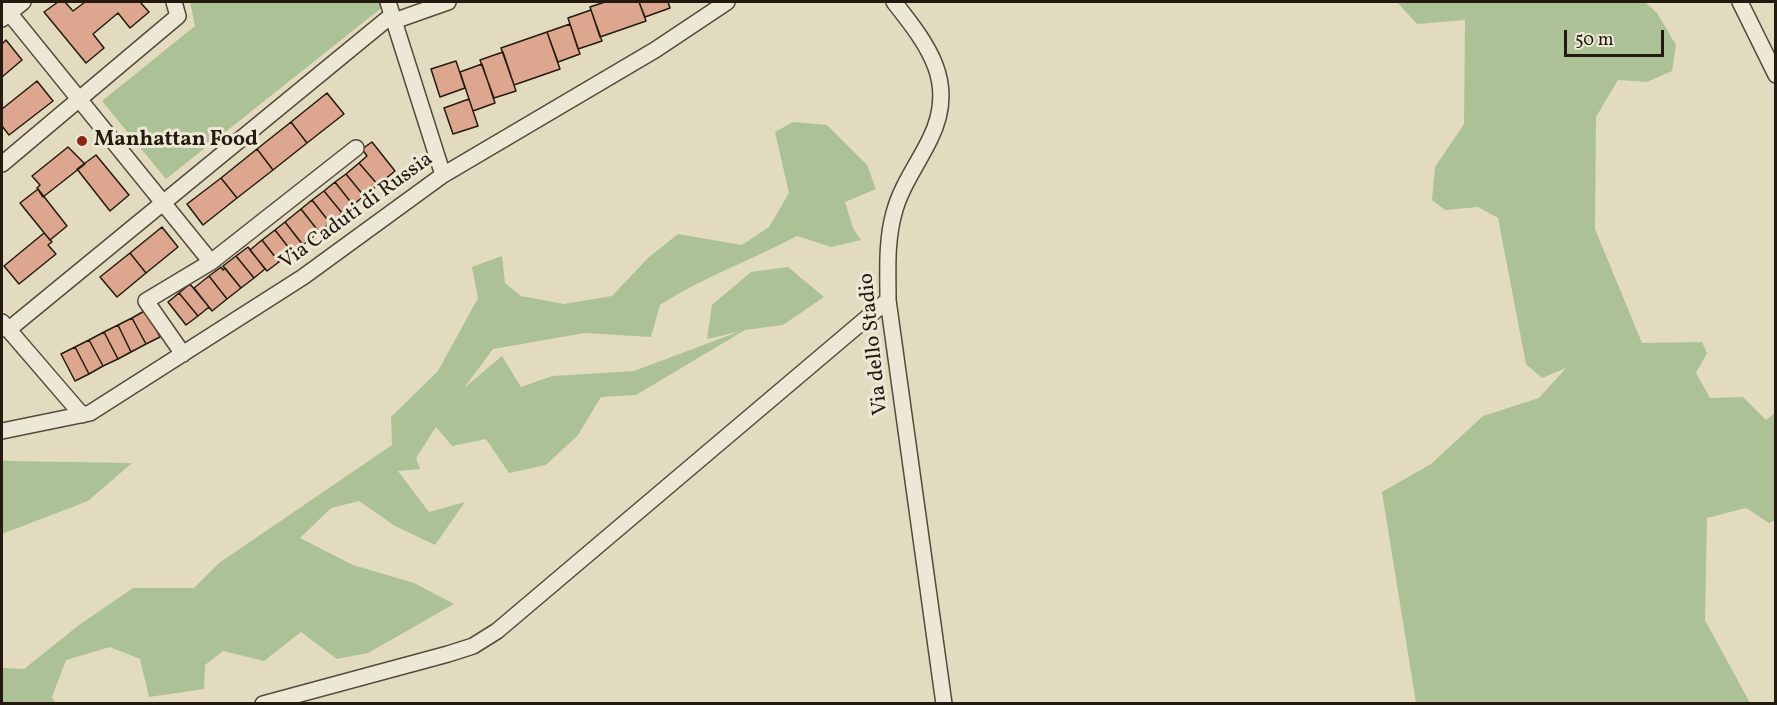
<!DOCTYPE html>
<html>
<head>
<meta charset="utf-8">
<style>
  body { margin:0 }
  #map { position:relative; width:1777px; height:705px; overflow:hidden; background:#e3dbbf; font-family:Vollkorn,serif }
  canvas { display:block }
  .frame { position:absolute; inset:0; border:3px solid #251a10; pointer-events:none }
  .scale { position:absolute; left:1564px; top:30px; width:100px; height:27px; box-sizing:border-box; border:3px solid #251a10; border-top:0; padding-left:8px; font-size:18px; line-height:21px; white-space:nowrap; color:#251a10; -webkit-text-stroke:4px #ede8d5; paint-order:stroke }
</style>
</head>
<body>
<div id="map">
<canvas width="1777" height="705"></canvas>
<div class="frame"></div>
<div class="scale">50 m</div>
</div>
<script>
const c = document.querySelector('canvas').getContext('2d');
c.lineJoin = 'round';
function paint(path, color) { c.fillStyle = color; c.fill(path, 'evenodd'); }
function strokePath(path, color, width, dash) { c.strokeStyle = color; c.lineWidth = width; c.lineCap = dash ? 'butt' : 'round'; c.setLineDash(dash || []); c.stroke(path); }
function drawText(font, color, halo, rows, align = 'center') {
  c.font = font + ' Vollkorn,serif'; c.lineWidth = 6; c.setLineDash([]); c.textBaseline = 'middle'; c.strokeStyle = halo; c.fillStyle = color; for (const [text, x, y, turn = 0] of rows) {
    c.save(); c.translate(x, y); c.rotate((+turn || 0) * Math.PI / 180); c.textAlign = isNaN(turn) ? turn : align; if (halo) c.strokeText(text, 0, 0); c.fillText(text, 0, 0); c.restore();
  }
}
const green = new Path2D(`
  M190,2H381L384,6L166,179L102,101L195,26Z
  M1397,2H1645L1657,13L1676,45L1672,71L1647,82L1618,80L1596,117L1595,229L1642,343L1702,342L1707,353L1696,373L1710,398L1743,397L1766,420L1775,413V520L1769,523L1746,508L1707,518L1705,620L1750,703H1416L1382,492L1431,464L1483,416L1539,398L1566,368L1542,378L1526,364L1498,218L1478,207L1445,210L1432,200L1435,167L1464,124L1465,20L1417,24Z
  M793,122L827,125L867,165L876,189L845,202L853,228L861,240L831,247L797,236C752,260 703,277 660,305L651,337L585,333L493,349L464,388L502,356L521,387L552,376L634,371L738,332L707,339L712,305L751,272L788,267L824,297L783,325L745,330L636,395L601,397L578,435L546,465L509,473L486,439L452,446L436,427L416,458L420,469L398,471L429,512L465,502L435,545L395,526L359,501L331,508L300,538L353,565L414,583L454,604L368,653L337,659L301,632L264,661L223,651L205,665L204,689L149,697L140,659L110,647L66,660L52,697L55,703H2V668L24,669L79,625L133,588H194L219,563L392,445L391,417L438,371L478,298L472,267L502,256L505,283L521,296L564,304L612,296L649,257L678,234L742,245L769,227L789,193L775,132Z
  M2,460L9,461L132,463L88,501L2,534Z`);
const building = new Path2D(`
  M58,2H65L73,11L85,2H140L149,12L130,28L118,13L93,34L104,48L86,63L44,12Z
  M605,2H639L646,21L600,37L590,7Z
  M639,2H668L670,8L645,17Z
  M591,10L602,41L578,49L568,18Z
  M570,24L580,54L558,62L547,32Z
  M547,32L560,69L514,85L501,48Z
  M6,40L22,60L2,77V44Z
  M503,52L516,91L494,98L480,60Z
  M456,61L465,88L440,97L431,69Z
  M482,64L495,103L473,111L460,72Z
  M37,81L53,101L9,135L2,126V109Z
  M327,93L344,114L307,143L291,122Z
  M469,99L478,126L453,134L444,108Z
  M291,122L307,143L273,170L257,149Z
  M372,142L395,171L378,185L359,163L367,156L362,149Z
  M68,147L85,164L43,197L37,188L40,185L32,176Z
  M257,149L273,170L237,198L221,178Z
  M96,155L129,195L110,211L77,169Z
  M359,163L378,185L364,196L346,174Z
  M346,174L364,196L353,205L335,182Z
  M221,178L237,198L203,225L187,204Z
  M335,182L353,205L342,213L324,191Z
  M38,189L67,226L50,240L20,203Z
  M324,191L342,213L330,223L312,200Z
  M312,200L330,223L319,232L301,209Z
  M301,209L319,232L303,245L285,222Z
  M285,222L302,244L292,252L275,230Z
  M162,227L178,247L146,273L130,253Z
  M275,230L292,252L279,262L262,240Z
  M44,233L52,242L48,245L56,254L19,284L4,266Z
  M262,240L279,262L267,271L250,250Z
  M248,247L265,269L254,278L236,256Z
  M130,253L146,273L117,297L100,277Z
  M236,256L254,278L241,288L223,266Z
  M221,267L223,270L225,268L241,288L227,299L209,276Z
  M209,276L227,299L212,311L194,288Z
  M190,284L209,307L198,316L179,293Z
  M179,293L198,316L186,325L168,302Z
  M146,310L160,337L146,344L132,318Z
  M132,318L146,344L131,352L118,325Z
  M118,325L131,352L118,359L104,332Z
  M104,332L118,359L103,366L89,340Z
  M89,340L103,366L89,374L75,347Z
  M75,347L89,374L75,381L61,354Z`);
const minor = new Path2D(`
  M388,2L443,175
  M894,2C928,45 958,83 930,139C918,164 901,186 894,213C886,242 888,271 888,300L944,704
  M1740,2L1776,75
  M2,4L211,262
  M2,19L23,2
  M394,21L448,2
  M2,164L178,16L174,2
  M2,322L82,415
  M8,330L392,15
  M183,354L146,301L211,262L356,148
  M2,431L90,413L303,277L443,175L655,50L727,2
  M263,704L448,654L473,646L497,631L888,300`);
const markers = [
  [82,141,6,"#8f2418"]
];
const poiNames = [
  ["Manhattan Food",94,141]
];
const streetNames = [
  ["Via Caduti di Russia",357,212,-36],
  ["Via dello Stadio",875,344,-96]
];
paint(green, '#adc197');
paint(building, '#dca78e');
strokePath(building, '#251a10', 1.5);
strokePath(minor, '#544a3c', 18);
strokePath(minor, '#ede8d5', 15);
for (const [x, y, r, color] of markers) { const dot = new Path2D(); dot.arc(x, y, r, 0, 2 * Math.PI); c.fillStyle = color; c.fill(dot); strokePath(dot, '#ede8d5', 2); }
drawText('bold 21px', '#251a10', '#ede8d5', poiNames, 'left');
drawText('21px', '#251a10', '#ede8d5', streetNames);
</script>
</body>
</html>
